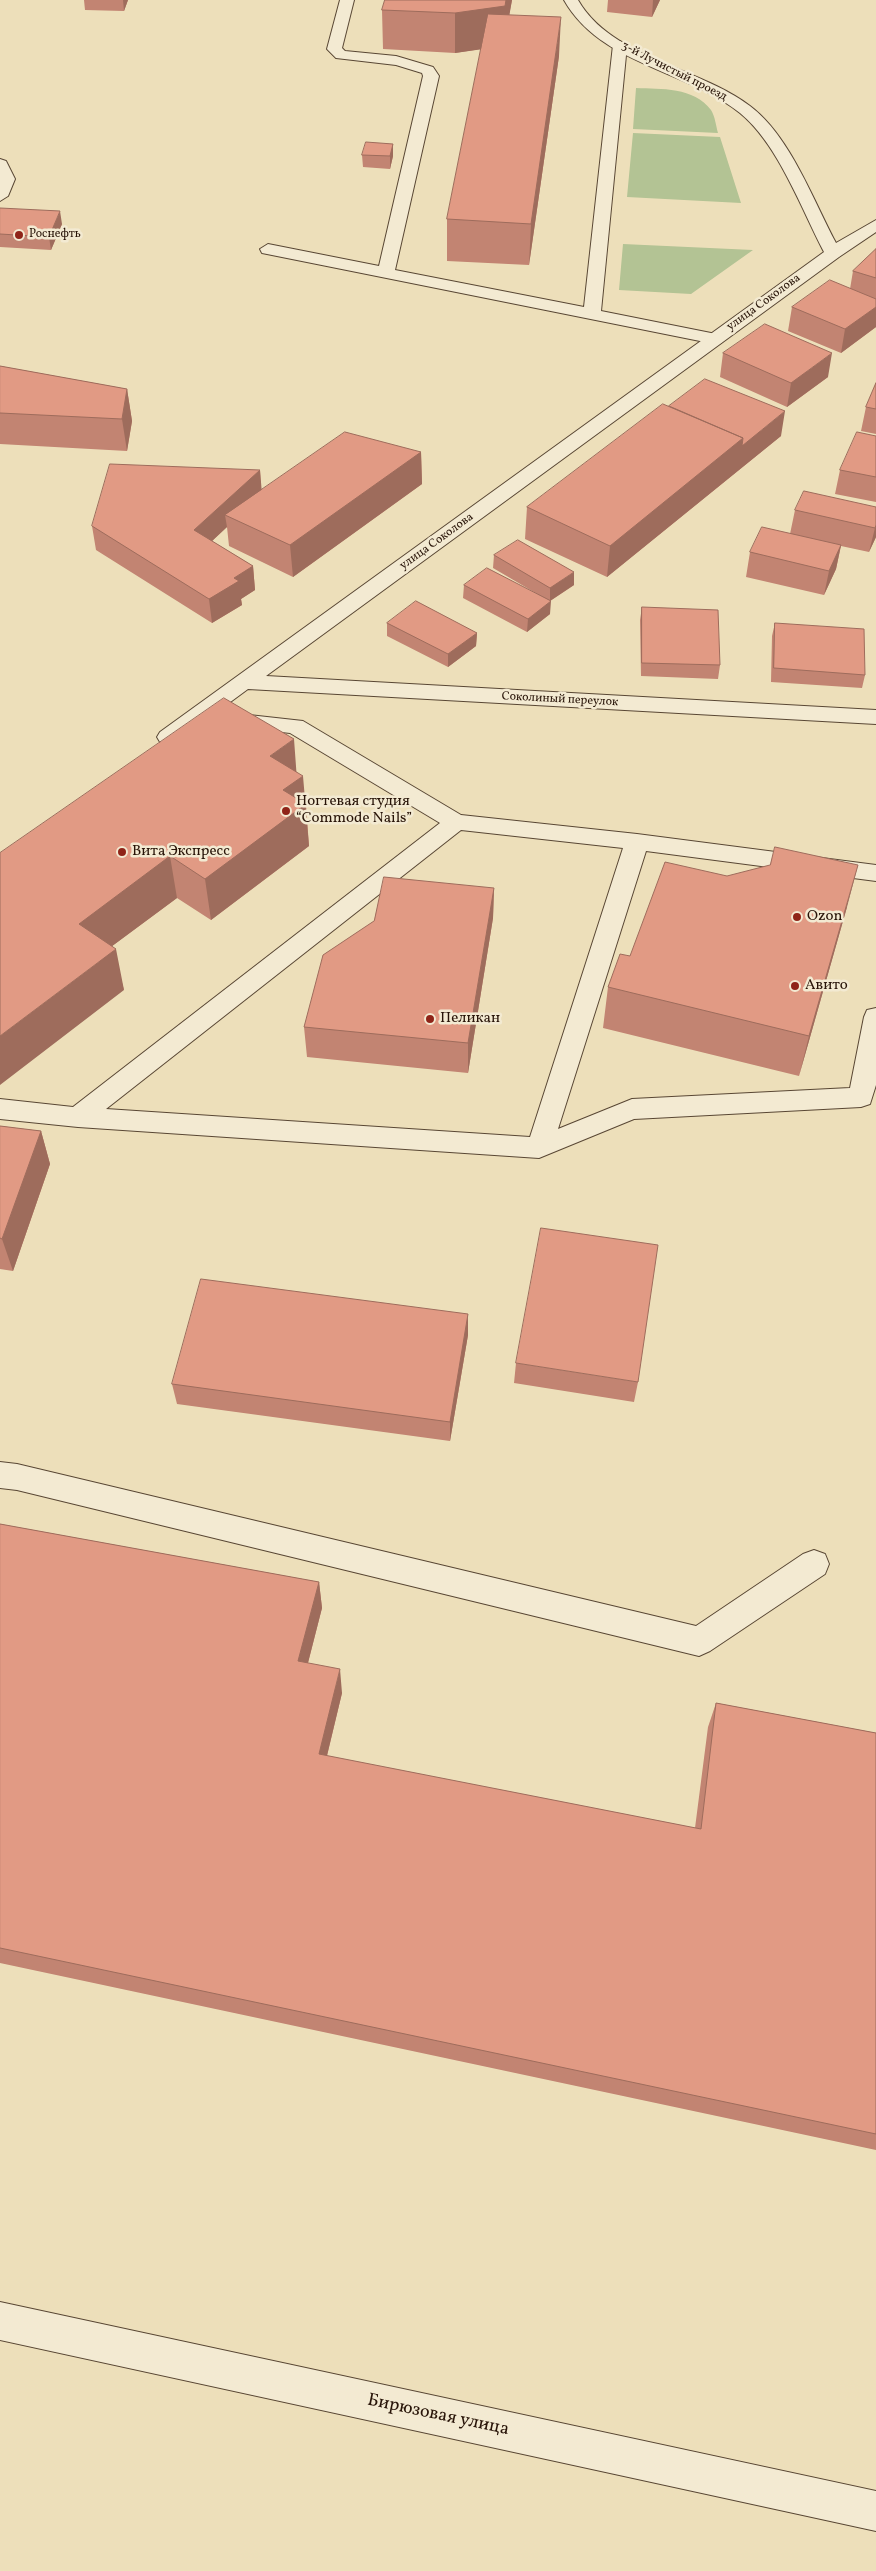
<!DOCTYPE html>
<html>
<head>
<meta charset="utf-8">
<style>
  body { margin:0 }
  canvas { display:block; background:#eddfba }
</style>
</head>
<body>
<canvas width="876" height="2571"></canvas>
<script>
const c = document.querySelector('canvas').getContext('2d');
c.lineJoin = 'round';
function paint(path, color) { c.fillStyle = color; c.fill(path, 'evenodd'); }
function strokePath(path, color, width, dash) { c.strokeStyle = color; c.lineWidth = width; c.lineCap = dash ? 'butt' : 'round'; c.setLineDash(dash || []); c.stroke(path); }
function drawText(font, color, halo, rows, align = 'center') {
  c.font = font + ' Vollkorn,serif'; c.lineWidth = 5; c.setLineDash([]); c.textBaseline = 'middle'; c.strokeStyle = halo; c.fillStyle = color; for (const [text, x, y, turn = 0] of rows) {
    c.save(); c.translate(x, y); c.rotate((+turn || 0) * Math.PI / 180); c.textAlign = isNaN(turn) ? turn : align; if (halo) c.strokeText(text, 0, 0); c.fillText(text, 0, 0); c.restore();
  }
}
const green = new Path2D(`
  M636,88C661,89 694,87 711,110C715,116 716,126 718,133L633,129Z
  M633,133L720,137L741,203L627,197Z
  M623,244L753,250L691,294L619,290Z`);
const service = new Path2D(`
  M340,0H354L342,48L345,51L396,56L433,67L439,76L395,270L584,307L613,45L620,41L627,45L601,311L721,335L724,339L721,343L715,344L262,253L260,249L268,244L379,266L423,76L422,73L396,65L336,58L327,49Z
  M0,159L6,161L15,179L8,196L0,201Z
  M231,713L303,721L461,815L637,834L876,865V881L646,851L558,1129L632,1099L850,1088L864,1017L867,1010L876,1008V1085L870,1104L861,1107L634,1119L539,1158L78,1127L0,1119V1099L73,1107L440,823L290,733L223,725L220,720L223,715ZM461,830L623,848L530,1137L106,1109Z
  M0,1462L17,1464L696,1626L803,1554L814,1550L825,1554L829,1564L825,1574L710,1651L699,1656L17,1490L0,1488Z`);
const minor = new Path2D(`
  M564,0H578C611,58 699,67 750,106C790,136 813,200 836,243L876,220V232L839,257L266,676L876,710V724L248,689L176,742L168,744L160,742L157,737L160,732L824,252C801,208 778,144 740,113C685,69 601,65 564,0Z
  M0,2302L876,2491V2531L0,2340Z`);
const wall = new Path2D(`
  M84,0H128L124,11L85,10Z
  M385,0H512L509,15L559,56L529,265L447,261V219L481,49L455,53L383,49L382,10Z
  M608,0H660L652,17L607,12Z
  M393,144V156L390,169L363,167L362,155Z
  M0,208L62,224L51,250L0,247Z
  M876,249V327L841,353L788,331L792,307L850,289L853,271Z
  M723,353L828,377L787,407L720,377Z
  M0,366L127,389L132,421L127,451L0,444Z
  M876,383V434L861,431L866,407Z
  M669,406L781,436L607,577L525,539L527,507Z
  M876,436V502L835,494L840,470Z
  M421,452L422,484L293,577L229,546L227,527L212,541L253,566L255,590L241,599L242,605L212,623L96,550L92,526L260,470L261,490Z
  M876,507V537L869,552L841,546L836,569L824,595L746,577L750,552L790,534L795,510Z
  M494,555L574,585L550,601V614L527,632L463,598L464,585L539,595L493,568Z
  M642,607L720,665L718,679L641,676L640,620Z
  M387,623L477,633L476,646L448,667L387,636Z
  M775,623L865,675L862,688L771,682L772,636Z
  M297,772L305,804H306L309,846L211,920L177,898L112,946L124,990L0,853Z
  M494,888L493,918L468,1073L307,1057L304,1027Z
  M847,907L799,1076L603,1028L608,987L630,956Z
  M0,1126L41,1131L50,1164L13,1271L0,1269Z
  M468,1314V1335L450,1441L177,1404L172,1384Z
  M516,1363L638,1382L634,1402L514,1383Z
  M0,1524L319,1582L322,1608L308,1663L342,1693L327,1756L695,1828L708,1727L716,1703L876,1733V2150L0,1963Z`);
const shadedWall = new Path2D(`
  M123,0H128L124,11Z
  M506,0H512L504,46L455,53V13Z
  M653,0H660L652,17Z
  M561,17L559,56L529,265L531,224Z
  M393,144V156L390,169V156Z
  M60,211L62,224L51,250L49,237Z
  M876,307V327L841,353L845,329Z
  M832,353L828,377L787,407L791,383Z
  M127,389L132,421L127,451L122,419Z
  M785,411L781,436L739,470L742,446Z
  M743,438L739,470L607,577L610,546Z
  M421,452L422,484L293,577L290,545Z
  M260,470L262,494L225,515L227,527L197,555L194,530Z
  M876,525V537L869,552L875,528Z
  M841,545L836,569L824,595L829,571Z
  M253,566L255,590L241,599L242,605L212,623L209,599L234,578Z
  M574,572V585L550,601V588Z
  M551,601L550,614L527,632L528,619Z
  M477,633L476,646L448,667V654Z
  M294,739L297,780L303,776L309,846L211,920L205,879L270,756Z
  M170,856L177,898L88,964L79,924Z
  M858,865L847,907L799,1076L809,1036Z
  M494,888L493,918L468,1073V1043Z
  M116,949L124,990L0,1085V1036Z
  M41,1131L50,1164L13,1271L2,1239Z
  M468,1314V1335L450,1441V1422Z
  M319,1582L322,1608L302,1686L298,1661Z
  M340,1669L342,1693L322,1776L319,1754Z`);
const building = new Path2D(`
  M385,0H506L505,6L455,13L382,10Z
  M488,14L561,17L531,224L447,219Z
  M366,142L393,144L390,156L362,155Z
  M0,208L60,211L49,237L0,234Z
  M876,249V278L853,271Z
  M830,280L876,299V307L845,329L792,307Z
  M765,324L832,353L791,383L723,353Z
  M0,366L127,389L122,419L0,413Z
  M705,379L785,411L742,446L743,438L669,406Z
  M876,383V409L866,407Z
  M663,404L743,438L610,546L527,507Z
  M345,432L421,452L290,545L225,515Z
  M857,432L876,436V477L840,470Z
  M110,464L260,470L194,530L253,566L234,578L239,581L209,599L92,526Z
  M804,491L876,507V525L875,528L795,510Z
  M762,527L841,545L829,571L750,552Z
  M518,540L574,572L550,588L494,555Z
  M487,568L551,601L528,619L464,585Z
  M416,601L477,633L448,654L387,623Z
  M642,607L718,610L720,665L642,663Z
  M775,623L864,629L865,675L774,668Z
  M224,698L294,739L270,756L303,776L283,790L306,804L205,879L170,856L79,924L116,949L0,1036V853Z
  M775,847L858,865L809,1036L608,987L620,954L630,956L665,862L727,876L770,865Z
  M384,877L494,888L468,1043L304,1027L323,955L374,921Z
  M0,1126L41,1131L2,1239L0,1238Z
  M541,1228L658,1245L638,1382L516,1363Z
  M201,1279L468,1314L450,1422L172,1384Z
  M0,1524L319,1582L298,1661L340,1669L319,1754L701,1829L716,1703L876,1733V2134L0,1948Z`);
const markers = [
  [19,235,5,"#8f2418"],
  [286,811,5,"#8f2418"],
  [122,852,5,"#8f2418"],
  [797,917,5,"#8f2418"],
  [795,986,5,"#8f2418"],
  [430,1019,5,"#8f2418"]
];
const farStreetnames = [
  ["3-й Лучистый проезд",674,72,27],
  ["улица Соколова",764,303,-36],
  ["улица Соколова",437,542,-36],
  ["Соколиный переулок",560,700,3]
];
const farPoinames = [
  ["Роснефть",29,235]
];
const poiNames = [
  ["Ногтевая студия",296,802],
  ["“Commode Nails”",296,819],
  ["Вита Экспресс",132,852],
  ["Ozon",807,917],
  ["Авито",805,986],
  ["Пеликан",440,1019]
];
const nearStreetnames = [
  ["Бирюзовая улица",438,2416,12]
];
paint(green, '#b3c394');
strokePath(service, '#594734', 2);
strokePath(minor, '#594734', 2);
paint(service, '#f3ead2');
paint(minor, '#f3ead2');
paint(wall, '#c28472');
paint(shadedWall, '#9e6c5c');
paint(building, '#e19a84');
strokePath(building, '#9e6c5c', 1);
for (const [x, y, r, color] of markers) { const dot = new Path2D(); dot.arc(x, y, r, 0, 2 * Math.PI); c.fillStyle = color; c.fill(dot); strokePath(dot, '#f3ead2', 2); }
drawText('12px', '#281408', '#f3ead2', farStreetnames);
drawText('12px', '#281408', '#f3ead2', farPoinames, 'left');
drawText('15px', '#281408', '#f3ead2', poiNames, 'left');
drawText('18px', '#281408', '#f3ead2', nearStreetnames);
</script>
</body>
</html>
